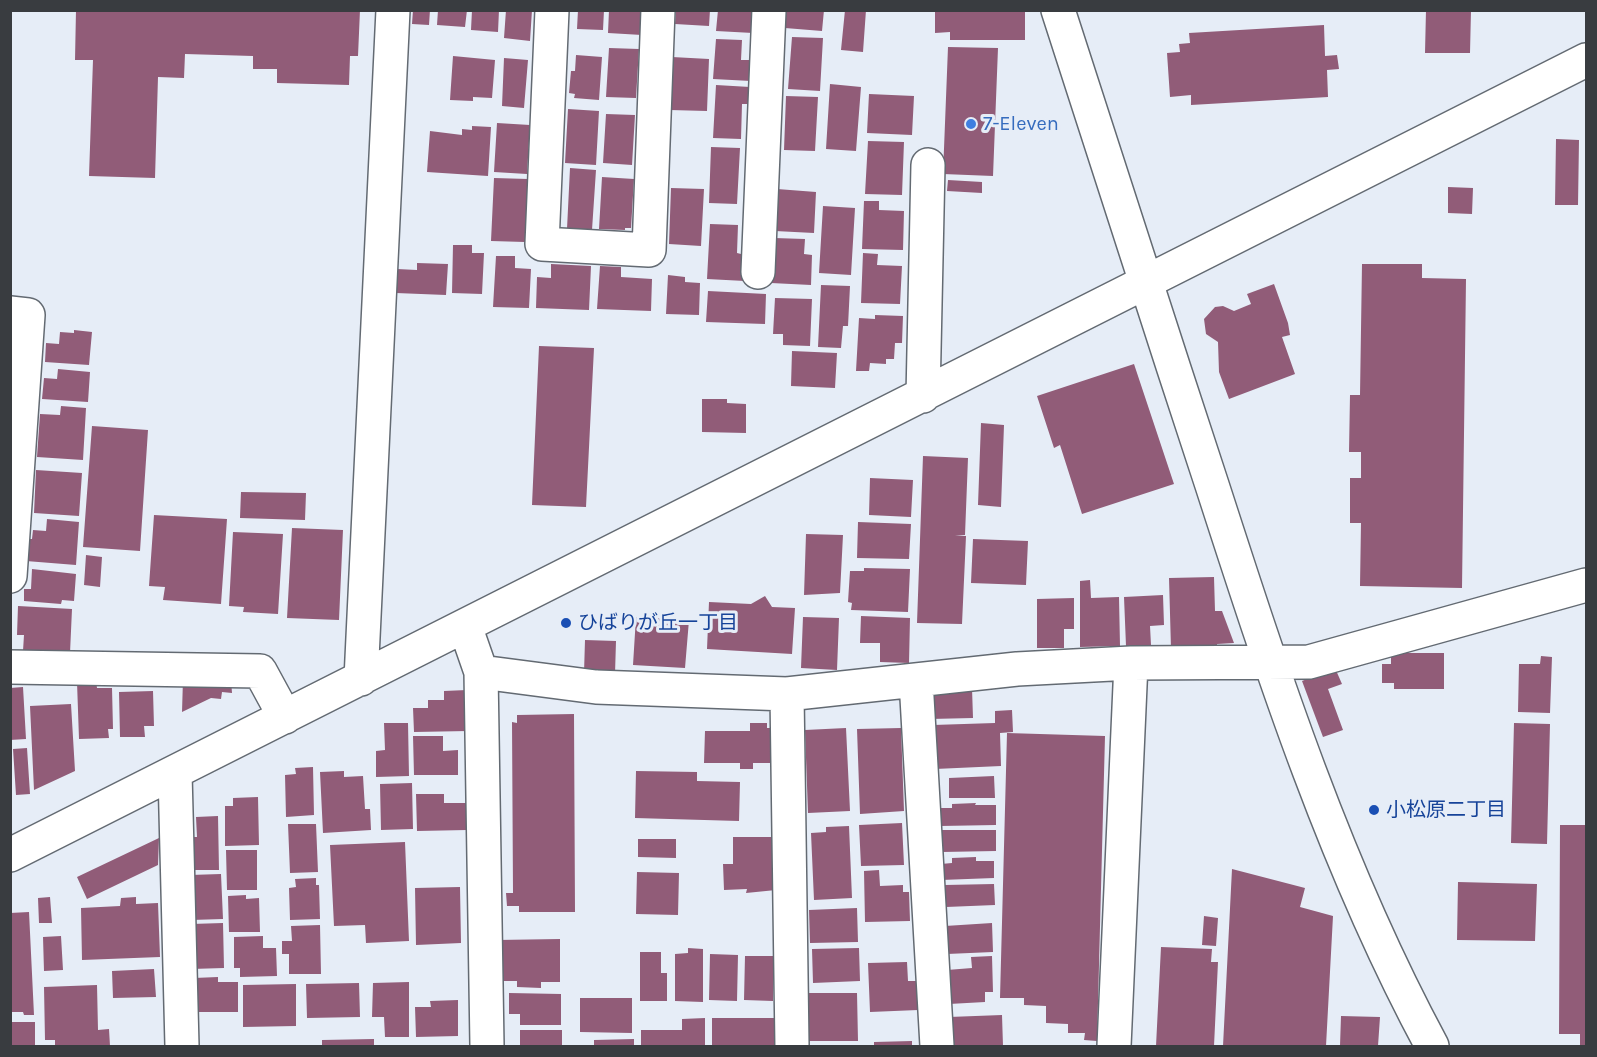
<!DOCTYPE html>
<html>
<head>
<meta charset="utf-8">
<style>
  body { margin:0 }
  #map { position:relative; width:1597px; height:1057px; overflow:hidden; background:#e6edf7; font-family:Karla,sans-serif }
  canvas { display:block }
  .frame { position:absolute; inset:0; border:12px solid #393c40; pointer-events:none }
</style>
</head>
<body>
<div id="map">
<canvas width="1597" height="1057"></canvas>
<div class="frame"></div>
</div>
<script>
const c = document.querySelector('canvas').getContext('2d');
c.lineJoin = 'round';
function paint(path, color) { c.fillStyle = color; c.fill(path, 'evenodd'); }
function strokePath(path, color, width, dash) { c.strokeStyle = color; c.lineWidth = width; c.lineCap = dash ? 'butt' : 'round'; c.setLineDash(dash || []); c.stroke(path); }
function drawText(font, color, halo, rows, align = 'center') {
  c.font = font + ' Karla,"Noto Sans JP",sans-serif'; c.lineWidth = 6; c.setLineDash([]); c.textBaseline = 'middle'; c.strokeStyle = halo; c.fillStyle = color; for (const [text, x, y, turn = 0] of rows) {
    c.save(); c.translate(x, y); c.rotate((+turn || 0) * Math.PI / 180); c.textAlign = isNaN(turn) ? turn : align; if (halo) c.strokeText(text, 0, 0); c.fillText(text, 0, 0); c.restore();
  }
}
const building = new Path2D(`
  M76,10H360L358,56H350L349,85L277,83V69H253V56L185,54L184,78L158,77L155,178L89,176L93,60H75Z
  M413,10H430L429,25L412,24Z
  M438,10H467L465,27L437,25Z
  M472,10H499L498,32L471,30Z
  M506,10H532L530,41L504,38Z
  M578,10H604L603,30L577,29Z
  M609,10H643L642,35L608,33Z
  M676,10H710L709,26L675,24Z
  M718,10H754L753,33L716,31Z
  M786,10H824L822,31L785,28Z
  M845,10H866L863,52L841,50Z
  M935,10H1025V40H950V32L935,33Z
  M1426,10H1471L1470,53H1425Z
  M1324,25L1325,56L1337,55L1339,69L1327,70L1328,97L1191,105V95L1170,97L1167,53L1180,52L1179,44L1190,43L1189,33Z
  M792,37L823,38L820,91L788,89Z
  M716,39L742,40L741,60H753L751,81L713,79Z
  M948,47L998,48L993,176L943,174Z
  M609,48L639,49L636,98L606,97Z
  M576,55L602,57L599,100L574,98L575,94L569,93L571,71H575Z
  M453,56L495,60L492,98L473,97V101L450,100Z
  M672,57L709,59L707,111L670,110Z
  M504,58L528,60L524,108L502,106Z
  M830,84L861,87L856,151L826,149Z
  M716,85L750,87L749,104H742L741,139L713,138Z
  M869,94L914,96L912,135L867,133Z
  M786,96L818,97L815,151L784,150Z
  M568,109L599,111L596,165L565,163Z
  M606,114L635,115L632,165L603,163Z
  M497,123L530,125L527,174L494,172Z
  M472,126L491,127L488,176L427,172L430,131L462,135V129L472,130Z
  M1556,139L1579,140L1578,205H1555Z
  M868,141L904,142L902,195L865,194Z
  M711,147L740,148L737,204L709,203Z
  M570,168L596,170L592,230L567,229Z
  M602,177L634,179L631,228H625V230L599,229Z
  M494,178L528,179L525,242L491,241Z
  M948,180L982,182V193L947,191Z
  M1448,187L1473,188L1472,214L1448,213Z
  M671,188L704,189L701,246L669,244Z
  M777,189L816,192L814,233L775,231Z
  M864,201H879V210L904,211L903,250L862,249Z
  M823,206L855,208L851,275L819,273Z
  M710,224L738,225L737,253L741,254V266H745V281L707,279Z
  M774,238L805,239L804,254L812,255L811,285L771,283Z
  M453,245H472V253H484L482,294L452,293Z
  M863,253L878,254L877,265L902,266L900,304L861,303Z
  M496,256H515V268L531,269L529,308L493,307Z
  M417,263L448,264L446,295L396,293L397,269L417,270Z
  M551,264L591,266L589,310L536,308L537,277L551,278Z
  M1362,264H1422V278L1466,279L1462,588L1360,586L1361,523H1350V478H1361V452H1349L1350,395H1360Z
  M600,266L621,267V277L652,279L651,311L597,309Z
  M668,275L685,277V282L700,283L699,315L666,314Z
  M1274,284L1288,323L1290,335L1282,337L1295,374L1229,399L1219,372L1218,342L1206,334L1204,319L1215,307L1223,306L1234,311L1251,304L1247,294Z
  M821,285L850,286L848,326H843L841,348L818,347Z
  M708,291L766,294L765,324L706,322Z
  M775,298L812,299L810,346L783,345V334H773Z
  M875,315L903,316L902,343H895L894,359H886V364L870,363L869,371H856L859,318L875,319Z
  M74,330L92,332L89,365L45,362L46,343L59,344L60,332L74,333Z
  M539,346L594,348L586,507L532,505Z
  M792,351L837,353L835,388L791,386Z
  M1134,364L1174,484L1082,514L1060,445L1054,448L1037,396Z
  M58,369L90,372L88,402L42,399L44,378L57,379Z
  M702,399H727V403L746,404V433L702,432Z
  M61,406L86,408L83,460L37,457L40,414L60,415Z
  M981,423L1004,425L1001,507L978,505Z
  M92,426L148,430L140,551L83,547Z
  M923,456L968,458L965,535L955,536H966L962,624L917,623Z
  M36,470L82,473L79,516L34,513Z
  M870,478L913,480L911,517L869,515Z
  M241,492L306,493L305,520L240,518Z
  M154,515L227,519L221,604L163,600L165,587L149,586Z
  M47,519L79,522L76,565L26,561L28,539H32L33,530L46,531Z
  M858,522L911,524L909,559L857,558Z
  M292,528L343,530L339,620L287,618Z
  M233,532L283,534L278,614L243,612L244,607L229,606Z
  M806,534L843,535L840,593L804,595Z
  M973,539L1028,541L1026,585L971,583Z
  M86,555L102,557L100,587L84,585Z
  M864,568L910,569L908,612L851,610L852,603L848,602L850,571H864Z
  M32,569L76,574L74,601L62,600L61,604L24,601V589H31Z
  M1214,577L1215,611H1222L1234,643L1217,644V648L1171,649L1169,578Z
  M1090,580L1091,598L1119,597L1120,646L1080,647V581Z
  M1163,595L1164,625L1150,626L1151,645L1126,646L1124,597Z
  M765,596L772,607L795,608L792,654L707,649L709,602L751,604Z
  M1074,598V629H1064V648H1037V599Z
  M18,606L72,609L70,653L23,651L24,635H17Z
  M861,616L910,618L909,663L880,662V643H860Z
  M636,617L689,620L685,668L633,665Z
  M803,617L839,618L837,670L801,668Z
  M585,640L616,641L615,674L584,673Z
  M1391,653H1444V689H1394V683H1382V664H1391Z
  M1541,656L1552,657L1550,713L1518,712L1519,664H1540Z
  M1335,668L1342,684L1328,689L1343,730L1323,737L1302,681Z
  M183,679L231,680L232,693L222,692L221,699L211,698L182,712Z
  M96,681L97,688H112L113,729H108L109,738L79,739L77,682Z
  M23,687L26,739L10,740V688Z
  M972,688L973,718L930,719L929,689Z
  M467,690L468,731L414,732L413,708H428V700H444V691Z
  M153,691L154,726H144L145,737H120L119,692Z
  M71,704L75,771L34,790L30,706Z
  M1012,710L1013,732L1000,733L1001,766L935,769L933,725L995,723V711Z
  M574,714L575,912H519V906H507L506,893H513L512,722L517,723V715Z
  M384,723H408L409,776L376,777V751L385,750Z
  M750,723H767V728H776L775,763H753V769H740V763H704L705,731H750Z
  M1514,723L1550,724L1547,844L1511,843Z
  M846,728L850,811L808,813L805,730Z
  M901,728L904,811L860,814L857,729Z
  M1007,733L1105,736L1097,1041L1084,1040L1085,1033H1068V1024L1046,1023V1006L1024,1005V998H1000Z
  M413,736H443V751L458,750V775H414Z
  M27,748L30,794L16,795L13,749Z
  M313,767L314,815L286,817L285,775L296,774L295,768Z
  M344,771V777L363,776L365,809H370L371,830L323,833L320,772Z
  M636,771L697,772V781L740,782L739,821L635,818Z
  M994,776L995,798H949V778Z
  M412,783L413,829L381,830L380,784Z
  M416,794H444V803H466L467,830L417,831Z
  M258,797L259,845L225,846V806H233V798Z
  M976,803L975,805H996V825L940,826V808H952V804Z
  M218,816L219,870H187V837H197L196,817Z
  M902,823L904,865L861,866L859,825Z
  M288,824H316L318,872L290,873Z
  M1560,825H1586V1046H1580V1034H1559Z
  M849,826L852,898L814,900L811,833L826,832V827Z
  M942,830H996V851L942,852Z
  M733,837H776V890L746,893L747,889L724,890L723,864H733Z
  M159,838L158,865L87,899L77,877Z
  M638,839H676V858L638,857Z
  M405,842L409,941L366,943L365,925L334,926L330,845Z
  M226,850H257V890H227Z
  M976,857V861H994V878L941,880V864L952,863V858Z
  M1232,869L1305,888L1300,907L1333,916L1326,1046H1223Z
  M879,870L880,886L903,885V892H909L910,921L865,922L864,871Z
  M637,872L679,873L678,915L636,914Z
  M221,874L223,919L191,920L190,875Z
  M316,878V885H319L320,919L290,920L289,888L296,887L295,879Z
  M1458,882L1537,884L1535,941L1457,940Z
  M994,884L995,905L946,907L945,885Z
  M460,887L461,943L416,945L415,888Z
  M246,895V899L259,898L260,932H229L228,896Z
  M50,897L52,923H39L38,898Z
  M136,897V904L158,903L160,957L82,960L81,908L120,906L121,898Z
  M857,908L858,942L810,943L809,910Z
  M29,912L34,1015H24L23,1012H10V913Z
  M1204,916L1218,918L1216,946L1202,945Z
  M223,923L224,968L191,969V924Z
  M992,923L993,952L947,954L945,926Z
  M320,925L321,974H289V954H282V941H292L291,926Z
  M61,936L63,970L44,971L43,937Z
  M263,936V948H276L277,976L240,977V968H234V937Z
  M560,939V982H541V988L517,987V981H496L497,940Z
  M1161,947L1212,949L1211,962H1218L1214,1046H1156Z
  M688,948L703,949V1002L675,1001V954L688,953Z
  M859,948L860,981L813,983L812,949Z
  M640,952H661V973H667V1001H640Z
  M710,954L738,955L737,1001L709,1000Z
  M745,956H774L773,1001L744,1000Z
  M992,956L993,992H985V1002L949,1004L947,970L972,968L971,957Z
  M907,962L908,981H917L918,1010L870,1012L868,963Z
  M154,969L156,997L113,998L112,971Z
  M218,977V982H238V1012H198V1000H194V978Z
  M409,982V1037H385L384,1017H372L373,983Z
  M359,983L360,1017L307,1018L306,984Z
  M296,984V1026L243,1027V985Z
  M97,985L98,1030L109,1029L110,1046H55V1040H45L44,987Z
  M509,993L561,994V1025H520V1014H509Z
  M806,993H857L858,1041H806Z
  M580,998H632V1033L580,1032Z
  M458,1000V1036L416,1037L415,1007H431L430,1001Z
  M1002,1015L1003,1046H950L949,1017Z
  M1341,1016L1380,1017L1378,1046H1340Z
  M705,1018V1046H641V1030H682V1019Z
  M712,1018H775L774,1046H712Z
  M10,1022H35V1046H10Z
  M520,1030H562V1046H520Z
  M374,1039V1046H322V1040Z
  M634,1039V1046H594V1040Z
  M912,1041V1046H874V1042Z`);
const minor = new Path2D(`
  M552,10L542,244L649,250L658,10
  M1058,10C1109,169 1160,327 1212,485C1274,677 1336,868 1432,1046
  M758,272L769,10
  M10,313L28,315L10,576
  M923,396L928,165
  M465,626L481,672L596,687L787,694L1017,669L1131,663L1309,662L1586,585
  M10,667L260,671L285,717
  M481,672L487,1046
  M361,679L393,10
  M916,680L937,1046
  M787,694L792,1046
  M175,773L182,1046
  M10,855L1586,60
  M1114,1046L1131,663`);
const markers = [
  [971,124,6,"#3f7fe0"],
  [566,623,6,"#1a4fb4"],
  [1374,810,6,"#1a4fb4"]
];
const shopNames = [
  ["7-Eleven",983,124]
];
const transitNames = [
  ["ひばりが丘一丁目",578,623],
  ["小松原二丁目",1386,810]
];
paint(building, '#915c78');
strokePath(minor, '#636a72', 36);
strokePath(minor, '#fff', 33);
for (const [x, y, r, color] of markers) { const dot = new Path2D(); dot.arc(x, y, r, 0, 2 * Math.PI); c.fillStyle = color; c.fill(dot); strokePath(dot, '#e6edf7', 2); }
drawText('20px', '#366cbe', '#e6edf7', shopNames, 'left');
drawText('20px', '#164399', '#e6edf7', transitNames, 'left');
</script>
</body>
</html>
